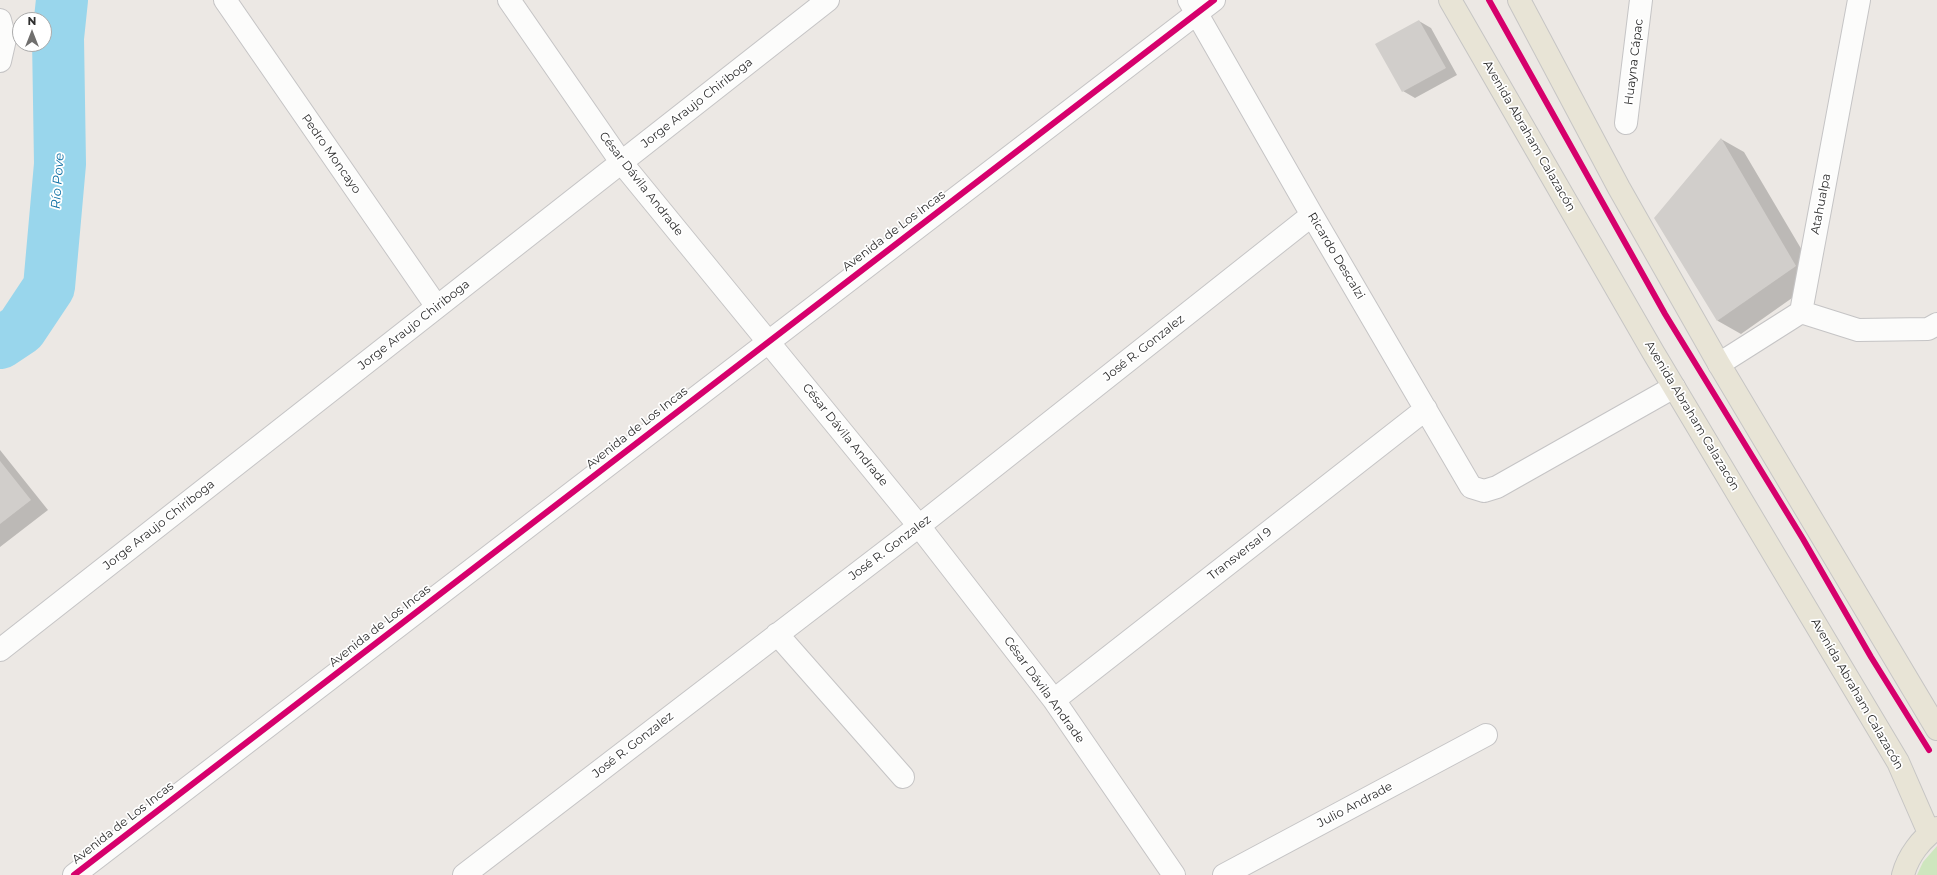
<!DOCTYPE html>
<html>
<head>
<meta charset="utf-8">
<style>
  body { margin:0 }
  #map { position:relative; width:1937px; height:875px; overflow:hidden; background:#ece8e4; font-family:Montserrat,sans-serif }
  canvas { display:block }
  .north { position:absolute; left:12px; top:12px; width:40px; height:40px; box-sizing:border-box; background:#fff; border:1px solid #ababab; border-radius:50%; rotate:0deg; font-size:11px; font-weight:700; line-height:16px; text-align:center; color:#2e2e2e }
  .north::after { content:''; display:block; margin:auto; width:14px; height:18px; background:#706f6e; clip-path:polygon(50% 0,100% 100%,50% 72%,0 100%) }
</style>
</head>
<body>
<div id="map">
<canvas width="1937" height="875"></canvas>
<div class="north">N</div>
</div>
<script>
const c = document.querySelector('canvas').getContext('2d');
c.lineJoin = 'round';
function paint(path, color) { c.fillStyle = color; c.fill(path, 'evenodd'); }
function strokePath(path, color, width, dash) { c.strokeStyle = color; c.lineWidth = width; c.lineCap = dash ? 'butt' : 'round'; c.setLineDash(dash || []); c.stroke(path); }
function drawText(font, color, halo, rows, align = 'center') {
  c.font = font + ' Montserrat,sans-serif'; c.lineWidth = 3.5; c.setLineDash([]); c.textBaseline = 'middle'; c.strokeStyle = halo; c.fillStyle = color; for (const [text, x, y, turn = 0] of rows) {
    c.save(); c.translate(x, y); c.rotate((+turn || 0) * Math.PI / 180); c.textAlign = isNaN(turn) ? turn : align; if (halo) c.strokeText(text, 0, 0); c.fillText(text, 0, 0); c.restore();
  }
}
const green = new Path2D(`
  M1937,846V875H1917L1923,862Z`);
const shadow = new Path2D(`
  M1419,21L1431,28L1457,75L1415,98L1403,91Z
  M1721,139L1744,152L1819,279L1741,334L1718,321L1655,218Z
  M0,450L48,510L0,547Z`);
const river = new Path2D(`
  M0,343L21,329L49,287L60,164L58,38L62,0`);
const building = new Path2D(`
  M1419,20L1446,68L1402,92L1375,44Z
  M1721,138L1796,266L1717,321L1654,218Z
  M0,461L31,500L0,524Z`);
const minor = new Path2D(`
  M225,0L437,307
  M509,0L621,162L919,526L1054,700L1174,875
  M1189,0L1312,215L1471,487L1484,491L1497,487L1674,387
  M0,20L5,39L0,61
  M1626,123L1641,0
  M1801,312L1858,330L1928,329L1937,324
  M1719,364L1801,312L1859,0
  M777,634L903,777
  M0,650L828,0
  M1054,700L1426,409
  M74,875L1214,0
  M464,875L919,526L1312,215
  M1224,875L1486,735`);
const major = new Path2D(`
  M1450,0L1653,352L1898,762L1929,833
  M1519,0L1619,188L1719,364L1937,729
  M1903,875C1908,856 1921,839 1937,828`);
const cycleway = new Path2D(`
  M1489,0L1665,314L1803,539L1871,657L1929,750
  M74,875L1214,0`);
const streetNames = [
  ["Huayna Cápac",1634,62,-83],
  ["Jorge Araujo Chiriboga",697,103,-38],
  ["Avenida Abraham Calazacón",1529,136,60],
  ["Pedro Moncayo",331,154,55],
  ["César Dávila Andrade",641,184,52],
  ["Atahualpa",1821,204,-79],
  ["Avenida de Los Incas",894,231,-37],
  ["Ricardo Descalzi",1336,256,59],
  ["Jorge Araujo Chiriboga",414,325,-38],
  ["José R. Gonzalez",1144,348,-38],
  ["Avenida Abraham Calazacón",1692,416,59],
  ["Avenida de Los Incas",637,428,-38],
  ["César Dávila Andrade",845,435,51],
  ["Jorge Araujo Chiriboga",159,525,-38],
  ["José R. Gonzalez",890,548,-37],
  ["Transversal 9",1240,554,-38],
  ["Avenida de Los Incas",380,626,-38],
  ["César Dávila Andrade",1044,690,54],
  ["Avenida Abraham Calazacón",1857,694,60],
  ["José R. Gonzalez",633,745,-38],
  ["Julio Andrade",1355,805,-28],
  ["Avenida de Los Incas",123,823,-38]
];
const waterNames = [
  ["Río Pove",58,181,-86]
];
paint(green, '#cee6be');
paint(shadow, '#0003');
strokePath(river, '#99d6ec', 52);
paint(building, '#d1cecb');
strokePath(minor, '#c5c4c5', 24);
strokePath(major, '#c6c5c4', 24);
strokePath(minor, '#fcfcfb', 22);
strokePath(major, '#e8e4d6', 22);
strokePath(cycleway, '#d6006c', 6);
drawText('12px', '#2e2e2e', '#fff', streetNames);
drawText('italic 13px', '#0d6fa3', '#fff', waterNames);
</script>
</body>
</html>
